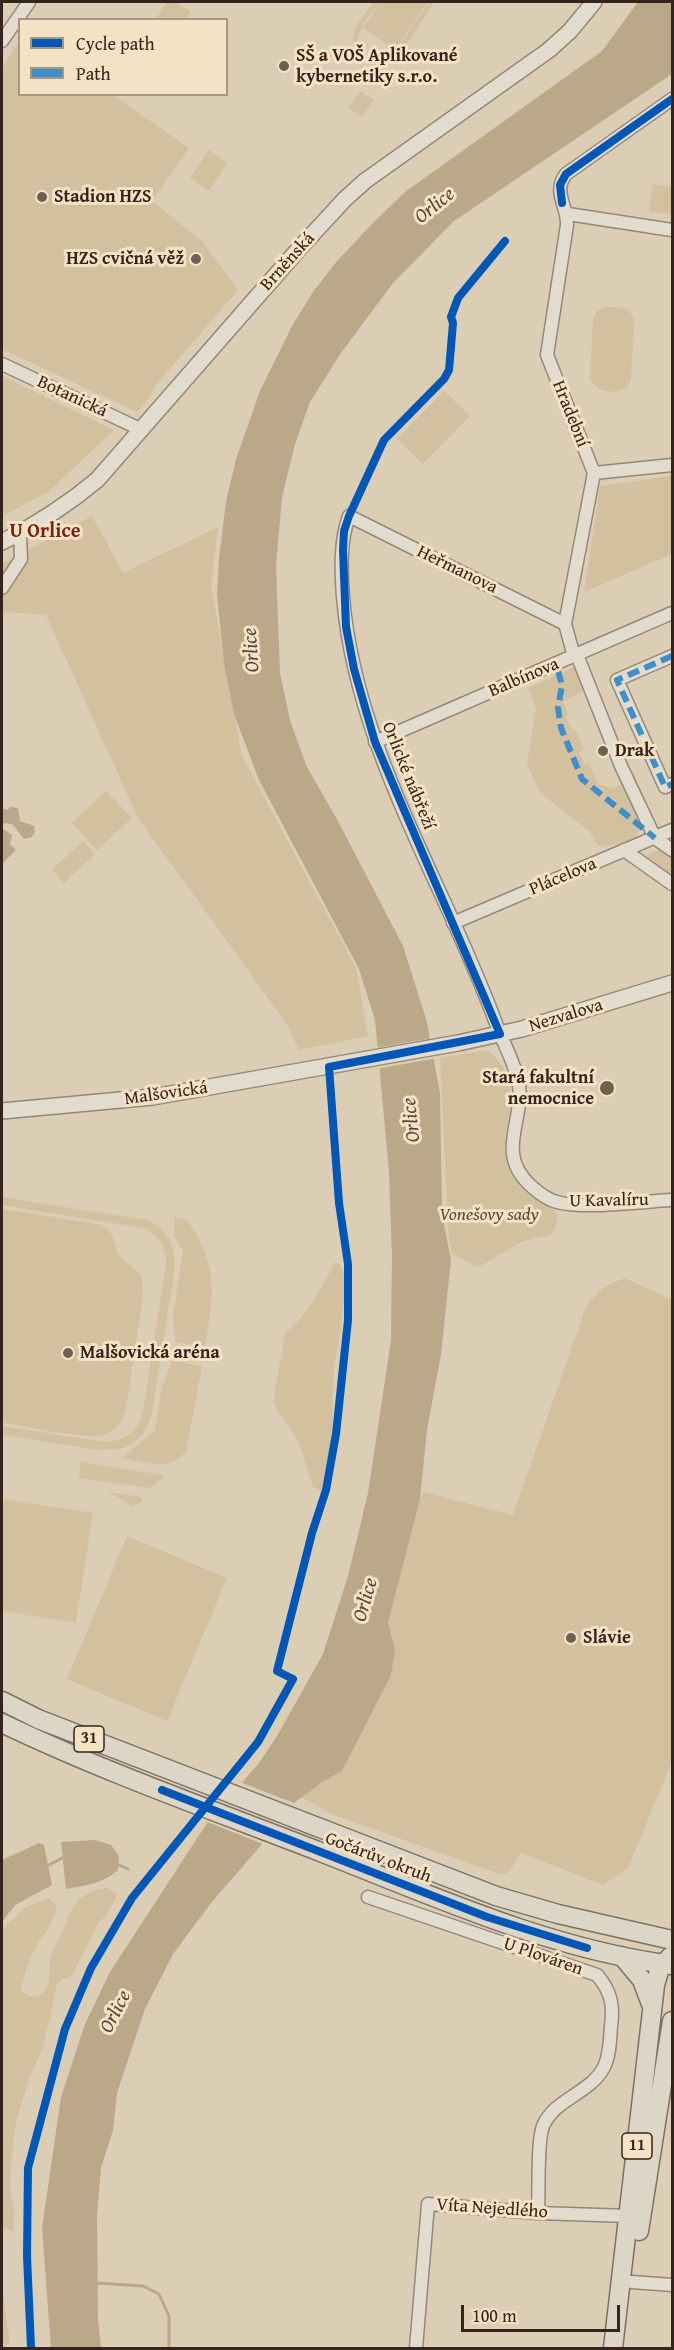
<!DOCTYPE html>
<html>
<head>
<meta charset="utf-8">
<style>
  body { margin:0 }
  #map { position:relative; width:674px; height:2350px; overflow:hidden; background:#dbceb4; font-family:"Gentium Book Plus",serif }
  canvas { display:block }
  .frame { position:absolute; inset:0; border:3px solid #34241d; pointer-events:none }
  .legend { position:absolute; left:18px; top:18px; width:210px; height:78px; box-sizing:border-box; background:#f3e2c3; border:2px solid #a79681; margin:0; padding:8px 10px; list-style:none; font-size:18px; color:#34241d }
  .legend li { display:flex; align-items:center; gap:12px; height:30px }
  .legend b { width:30px; border:2px solid #a79681 }
  .scale { position:absolute; left:461px; top:2305px; width:159px; height:27px; box-sizing:border-box; border:3px solid #34241d; border-top:0; padding-left:8px; font-size:18px; line-height:21px; white-space:nowrap; color:#34241d; -webkit-text-stroke:4px #f3e2c3; paint-order:stroke }
</style>
</head>
<body>
<div id="map">
<canvas width="674" height="2350"></canvas>
<div class="frame"></div>
<ul class="legend">
<li><b style="height:8px;background:#0057b8"></b>Cycle path</li>
<li><b style="height:8px;background:#3d8eca"></b>Path</li>
</ul>
<div class="scale">100 m</div>
</div>
<script>
const c = document.querySelector('canvas').getContext('2d');
c.lineJoin = 'round';
function paint(path, color) { c.fillStyle = color; c.fill(path, 'evenodd'); }
function strokePath(path, color, width, dash) { c.strokeStyle = color; c.lineWidth = width; c.lineCap = dash ? 'butt' : 'round'; c.setLineDash(dash || []); c.stroke(path); }
function drawText(font, color, halo, rows, align = 'center') {
  c.font = font + ' "Gentium Book Plus",serif'; c.lineWidth = 6; c.setLineDash([]); c.textBaseline = 'middle'; c.strokeStyle = halo; c.fillStyle = color; for (const [text, x, y, turn = 0] of rows) {
    c.save(); c.translate(x, y); c.rotate((+turn || 0) * Math.PI / 180); c.textAlign = isNaN(turn) ? turn : align; if (halo) c.strokeText(text, 0, 0); c.fillText(text, 0, 0); c.restore();
  }
}
const green = new Path2D(`
  M167,2H175L191,12L186,19H156Z
  M374,2H379C367,19 337,54 378,61L389,58L394,53L429,2H434C426,15 402,55 391,61C371,73 348,54 354,32C357,22 368,11 374,2Z
  M380,2L427,3L395,50L363,28Z
  M19,42L20,94L113,95L189,148L152,201L202,241L238,290L155,386L152,395L137,412L2,349V68Z
  M360,91L374,100L362,117L348,108Z
  M209,150L227,163L209,191L190,178Z
  M653,184L672,187V215L649,211Z
  M604,307C617,307 630,305 634,320L631,380C625,397 596,394 590,379L593,319L597,311Z
  M2,376L114,430L48,492L2,516Z
  M444,391L470,416L423,464L397,439Z
  M672,476V554L584,592L600,486Z
  M92,516L123,573L218,527L211,587L242,756L356,968L368,1036L299,1050L286,1023L138,818L46,615L5,612L2,616V564Z
  M577,666L587,689L563,702L569,715L566,717L572,730L575,729L584,750L579,752L585,765L589,763L598,784L611,788L624,784L641,827L634,839L611,846H598L590,832L539,792L527,764L536,709L528,688Z
  M106,791L132,818L97,850L72,823Z
  M83,841L95,854L64,883L52,870Z
  M659,849L672,858V879L646,858V856Z
  M487,1050C540,1091 483,1136 516,1182C524,1194 542,1201 554,1210L557,1216L555,1229L550,1235L523,1241L482,1265L476,1266L452,1254L449,1241L440,1058Z
  M2,1197L146,1220C167,1228 176,1246 175,1268L152,1412C141,1460 103,1451 66,1445C44,1442 23,1438 2,1435V1426L105,1442C125,1441 139,1431 143,1412L166,1264C167,1248 158,1235 144,1228L2,1205Z
  M2,1209L102,1225L111,1233L119,1256L140,1274L143,1285V1297L126,1408C123,1421 116,1431 103,1435C86,1440 22,1426 2,1422Z
  M175,1217L188,1221C219,1268 214,1294 205,1347L175,1342L173,1315L183,1251L174,1235Z
  M333,1263H338C354,1276 336,1350 334,1371C330,1410 337,1454 321,1491L313,1487L299,1443L273,1403L285,1333C307,1316 319,1292 332,1268Z
  M625,1278L672,1300V1761L628,1868L603,1885L521,1853L511,1869L505,1874L497,1873L331,1814L300,1796L342,1771L395,1649L388,1623L420,1499L424,1492L513,1515L587,1304L605,1286Z
  M172,1361L202,1366L186,1451C169,1473 147,1462 121,1458L155,1431L162,1387Z
  M81,1462L162,1475L163,1478L149,1488L79,1478Z
  M108,1492L142,1497V1502L132,1506Z
  M2,1499L93,1513L76,1623L2,1611Z
  M127,1536L227,1578L167,1721L67,1679Z
  M107,1888L118,1894L107,1915L99,1922L74,1971L69,1978H63L57,1984L43,2047L29,2080L16,2122L11,2164L10,2192L15,2212L13,2231L2,2227V1929L26,1907L49,1898C53,1902 57,1905 56,1910C55,1921 44,1933 38,1943C30,1958 23,1974 21,1991C27,1995 36,2000 42,1994C53,1985 47,1970 50,1959C52,1951 58,1942 61,1934C72,1909 75,1892 107,1888Z
  M2,2289L10,2341L5,2348H2Z`);
const water = new Path2D(`
  M638,2H672V74L454,221L393,283L341,353L310,402L295,444L282,497L276,566L280,673L290,720L306,765L339,823L403,946L427,1022L440,1093L442,1214L451,1260L441,1354L427,1430L420,1499L388,1623L395,1649L391,1675L342,1771L321,1783L294,1803L262,1844L211,1903L173,1954L145,2009L117,2093L113,2130L101,2168L97,2216L98,2318L101,2348H51L42,2228L61,2097L85,2024L110,1972L207,1823L259,1763L277,1736L323,1654L348,1576L368,1493L391,1340L392,1254L389,1172L375,1020L359,969L259,780L234,714L224,663L217,594L219,559L226,502L236,459L260,391L292,326L313,292L337,261L374,222L405,192L602,51Z
  M11,807L18,808L20,821L34,826L35,832L32,837L24,839L12,824L2,823V808L7,810Z
  M5,830L12,835L10,844L16,850L2,864V831Z
  M95,1840L111,1845L119,1856L118,1870C104,1883 85,1886 66,1889L61,1842Z
  M39,1843L44,1845L52,1885L15,1905L2,1922V1860Z`);
const pier = new Path2D(`
  M433,1038L437,1058L376,1069L374,1048Z
  M237,1781L297,1804L265,1845L205,1821Z`);
const stream = new Path2D(`
  M117,1864L128,1869
  M45,1867L66,1856
  M97,2283L143,2286L159,2294L169,2316V2348`);
const minor = new Path2D(`
  M2,41L29,2
  M568,214L672,230
  M2,364L142,430
  M594,473L672,465
  M2,588L21,559L20,533
  M565,624L349,516C340,541 341,570 343,597C356,751 445,883 497,1026C504,1045 516,1065 519,1085C524,1120 496,1153 529,1184C535,1190 543,1196 551,1200C576,1211 643,1201 672,1200
  M577,655L621,766L655,838L672,850
  M574,656L565,624L594,473L547,355L567,225C568,206 552,192 566,174L672,99
  M672,656L617,680L665,787L672,784
  M375,742L672,613
  M624,850L672,884
  M453,923L672,830
  M368,1897L597,1975C611,1991 614,2006 611,2026C610,2039 610,2055 604,2067C590,2094 555,2098 543,2126C537,2140 539,2195 538,2213
  M632,2282L672,2285
  M416,2348L428,2204L538,2213L629,2216`);
const tertiary = new Path2D(`
  M2,542C36,525 67,505 97,480L297,251L345,199L365,181L549,50L570,31L594,2
  M2,1111L153,1097L458,1043L522,1029L672,983`);
const primary = new Path2D(`
  M2,1701L38,1719L126,1753L496,1896L558,1914L672,1940
  M2,1723C104,1772 212,1810 318,1851C433,1896 549,1949 672,1965
  M622,1956L642,1980L651,2004
  M639,2231L672,2021
  M613,2348L655,1985L660,1968L671,1956`);
const quiet = new Path2D(`
  M672,656L617,680L665,787L672,784
  M558,671L562,685L558,708L561,728L582,779L655,838`);
const cycleway = new Path2D(`
  M562,203L560,185L566,174L672,99
  M162,1790L487,1917L587,1948
  M31,2348L27,2256L28,2168L65,2029L91,1968L132,1898L258,1742L293,1679L277,1671L312,1533L326,1490L336,1434L348,1320V1264L339,1203L329,1067L500,1034L375,742L354,669L346,627L343,550L344,531L349,516L384,440L444,379L449,370L453,323L451,317L458,298L505,241`);
const markers = [
  [284,66,6,"#6e6052"],
  [42,197,6,"#6e6052"],
  [196,259,6,"#6e6052"],
  [603,751,6,"#6e6052"],
  [607,1088,8,"#6e6052"],
  [68,1353,6,"#6e6052"],
  [571,1638,6,"#6e6052"]
];
const shields = [
  [89,1739,30],
  [637,2146,30]
];
const shieldNames = [
  ["31",89,1739],
  ["11",637,2146]
];
const poiNames = [
  ["SŠ a VOŠ Aplikované",296,56],
  ["kybernetiky s.r.o.",296,77],
  ["Stadion HZS",54,197],
  ["HZS cvičná věž",184,259,"right"],
  ["Drak",615,751],
  ["Stará fakultní",594,1078,"right"],
  ["nemocnice",594,1099,"right"],
  ["Malšovická aréna",80,1353],
  ["Slávie",583,1638]
];
const streetNames = [
  ["Brněnská",288,262,-48],
  ["Botanická",72,397,25],
  ["Hradební",570,414,68],
  ["Heřmanova",457,570,26],
  ["Balbínova",524,678,-23],
  ["Orlické nábřeží",408,776,68],
  ["Plácelova",563,877,-23],
  ["Nezvalova",566,1016,-17],
  ["Malšovická",166,1094,-8],
  ["U Kavalíru",609,1201,-1],
  ["Gočárův okruh",378,1858,21],
  ["U Plováren",543,1957,19],
  ["Víta Nejedlého",492,2209,4]
];
const parkNames = [
  ["Vonešovy sady",489,1215]
];
const waterNames = [
  ["Orlice",435,206,-39],
  ["Orlice",252,650,-94],
  ["Orlice",412,1120,-96],
  ["Orlice",366,1600,-74],
  ["Orlice",116,2012,-63]
];
const neighbourhoodNames = [
  ["U Orlice",45,532]
];
paint(green, '#d3c09e');
paint(water, '#bba888');
paint(pier, '#dbceb4');
strokePath(stream, '#bba888', 3);
strokePath(minor, '#92897a', 15);
strokePath(tertiary, '#92897a', 18);
strokePath(primary, '#7b7265', 21);
strokePath(minor, '#e2dbce', 12);
strokePath(tertiary, '#e2dbce', 15);
strokePath(primary, '#ddd5c6', 18);
strokePath(quiet, '#3d8eca', 6, [12, 6]);
strokePath(cycleway, '#0057b8', 8);
for (const [x, y, r, color] of markers) { const dot = new Path2D(); dot.arc(x, y, r, 0, 2 * Math.PI); c.fillStyle = color; c.fill(dot); strokePath(dot, '#f3e2c3', 2); }
for (const [x, y, w] of shields) { const box = new Path2D(); box.roundRect(x - w / 2, y - 13, w, 26, 4.5); c.fillStyle = '#f3e2c3'; c.fill(box); strokePath(box, '#34241d', 1.5); }
drawText('bold 16px', '#34241d', null, shieldNames);
drawText('bold 18px', '#34241d', '#f3e2c3', poiNames, 'left');
drawText('18px', '#34241d', '#f3e2c3', streetNames);
drawText('italic 18px', '#5a4839', '#f3e2c3', parkNames);
drawText('italic 20px', '#584737', '#f3e2c3', waterNames);
drawText('bold 20px', '#7a1f14', '#f3e2c3', neighbourhoodNames);
</script>
</body>
</html>
